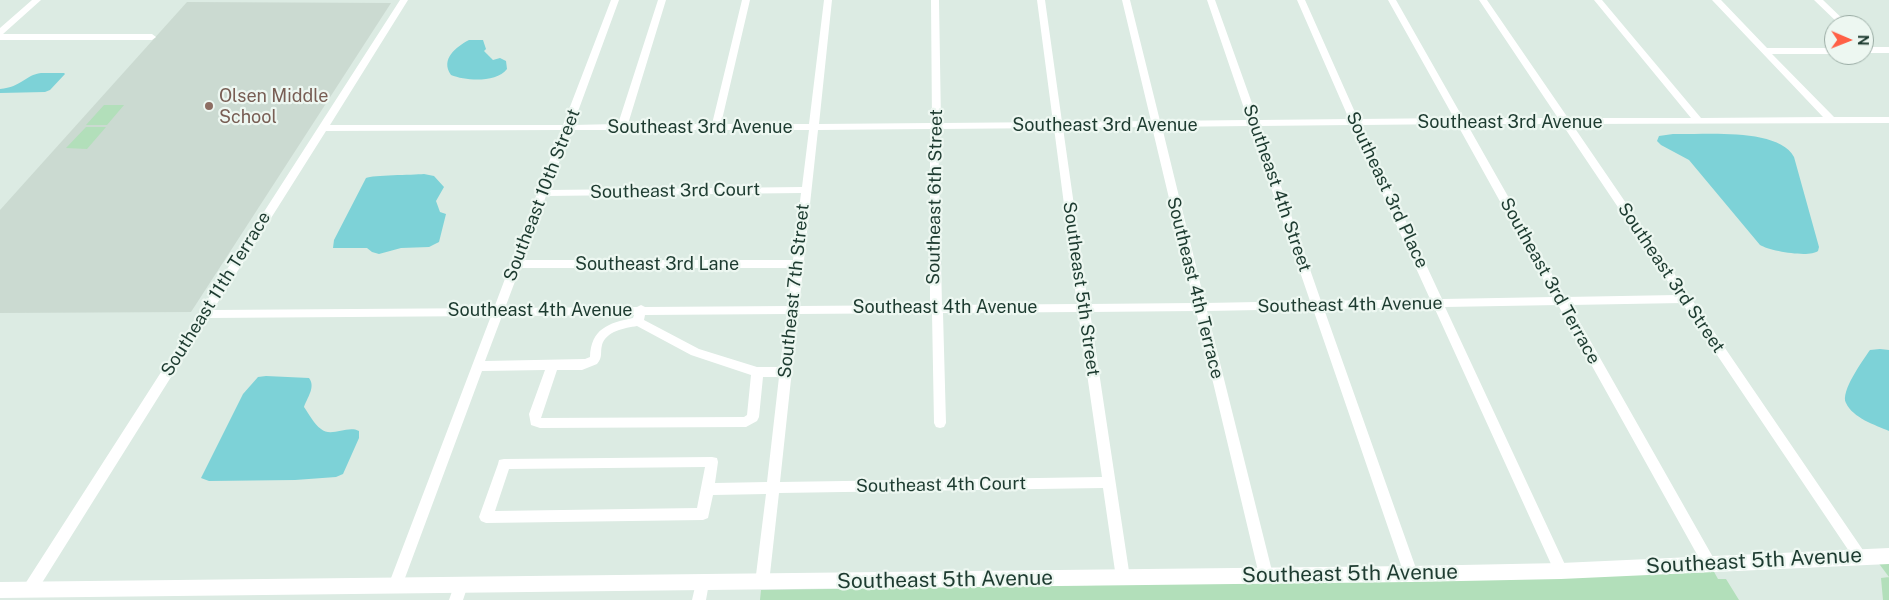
<!DOCTYPE html>
<html>
<head>
<meta charset="utf-8">
<style>
  body { margin:0 }
  #map { position:relative; width:1889px; height:600px; overflow:hidden; background:#dcebe3; font-family:"Public Sans",sans-serif }
  canvas { display:block }
  .north { position:absolute; left:1824px; top:15px; width:50px; height:50px; box-sizing:border-box; background:#edf7f1; border:1px solid #9aaca4; border-radius:50%; rotate:91deg; font-size:14px; font-weight:700; line-height:20px; text-align:center; color:#1d3b30 }
  .north::after { content:''; display:block; margin:auto; width:18px; height:22px; background:#ff6046; clip-path:polygon(50% 0,100% 100%,50% 72%,0 100%) }
</style>
</head>
<body>
<div id="map">
<canvas width="1889" height="600"></canvas>
<div class="north">N</div>
</div>
<script>
const c = document.querySelector('canvas').getContext('2d');
c.lineJoin = 'round';
function paint(path, color) { c.fillStyle = color; c.fill(path, 'evenodd'); }
function strokePath(path, color, width, dash) { c.strokeStyle = color; c.lineWidth = width; c.lineCap = dash ? 'butt' : 'round'; c.setLineDash(dash || []); c.stroke(path); }
function drawText(font, color, halo, rows, align = 'center') {
  c.font = font + ' "Public Sans",sans-serif'; c.lineWidth = 4.5; c.setLineDash([]); c.textBaseline = 'middle'; c.strokeStyle = halo; c.fillStyle = color; for (const [text, x, y, turn = 0] of rows) {
    c.save(); c.translate(x, y); c.rotate((+turn || 0) * Math.PI / 180); c.textAlign = isNaN(turn) ? turn : align; if (halo) c.strokeText(text, 0, 0); c.fillText(text, 0, 0); c.restore();
  }
}
const built = new Path2D(`
  M187,2L391,3L191,312L0,313V210Z`);
const green = new Path2D(`
  M104,105H124L107,125H86Z
  M86,127H106L87,149L66,148Z
  M1877,561H1889V600H1883L1881,578L1889,577Z
  M1713,570L1718,579H1726L1739,600H760L761,590L1564,578Z`);
const water = new Path2D(`
  M469,40H483L486,49L484,51L493,60L500,58L506,61L507,69C496,83 466,81 451,75C440,59 456,47 469,40Z
  M41,73H64L65,74L50,90L45,92L0,93V89C22,87 25,75 41,73Z
  M1673,134C1703,135 1778,127 1794,157L1819,247L1818,251C1809,258 1770,251 1760,245L1689,160L1661,145L1657,141L1659,136Z
  M424,174L434,176L444,187L436,201L440,212L446,214L439,242L429,247L401,248L379,254L372,252L367,248H333L334,240L366,178C373,175 412,175 424,174Z
  M1880,349L1889,350V431C1875,425 1853,418 1846,403C1840,392 1863,360 1870,350Z
  M266,376L309,378C316,387 307,398 304,407C309,414 314,424 321,429C331,438 347,425 359,431V438L343,474L336,477L295,480L209,481L201,478L243,394L258,377Z`);
const minor = new Path2D(`
  M32,0H41L3,34H152L156,37L152,40H0V28Z
  M400,0H408L330,125H563L611,0H619L573,125L618,124L658,0H666L628,124H712L742,0H750L721,124H809L824,0H832L819,124L932,123L931,0H939L941,123L1053,122L1037,0H1045L1062,122L1151,121L1122,0H1130L1160,121L1248,120L1207,0H1215L1258,120L1349,119L1297,0H1305L1358,119L1454,118L1388,0H1396L1463,118H1558L1479,0H1487L1568,118H1691L1594,0H1602L1701,118L1823,117L1712,0H1721L1767,48H1834V54H1772L1834,117H1889V123L1572,124L1867,556L1865,560L1860,562L1855,560L1682,303L1570,305L1714,559L1716,563L1714,567L1709,569L1704,567L1558,305L1445,307L1568,571L1566,575L1561,577L1556,575L1434,307L1324,309L1418,574L1416,578L1411,580L1406,578L1404,574L1313,309L1207,311L1273,575L1271,579L1266,581L1261,579L1259,575L1196,311L1090,312L1130,578L1128,583L1123,584L1118,583L1116,578L1103,488L779,493L769,583L767,588L762,589L757,588L755,583L766,494L713,495L708,518L703,520L486,523L481,521L479,517L498,464L499,460L504,459L712,457L717,458L718,462L715,483L767,482L779,377H763L759,417L757,421L746,427L540,428L531,425L529,414L545,370L482,371L402,586L400,591L395,592L390,591L388,586L491,316L208,318L35,594L30,595L25,594L23,589L25,584ZM1457,124L1553,297L1442,299L1361,125ZM1467,124H1562L1677,295L1565,297ZM1351,125L1430,299L1321,301L1260,126ZM1250,126L1310,301L1205,303L1162,127ZM1152,127L1194,303L1088,304L1063,128ZM1054,128L1077,304L942,305L938,133L939,129ZM930,129V305L799,306L818,130ZM561,130L494,308L213,310L326,131ZM571,130H809L802,187L549,190ZM801,193L793,260H523L546,196ZM520,268H792L788,306L645,307L641,305L637,307L505,308ZM1078,312L1102,477L780,482L798,314L932,313L934,423L936,427L940,428L944,427L946,423L943,313ZM787,314L780,367H757L699,349L644,320L645,315ZM634,315L633,318C608,323 591,329 590,357L585,359L485,361L502,316ZM637,326L691,355L751,375L747,415L744,417L541,418L557,370H582L597,364C603,357 600,353 602,345C606,331 625,328 637,326ZM705,467L697,508L495,511L509,469Z
  M1814,0H1823L1849,25H1840Z
  M1864,47H1889V53H1864Z
  M702,577L707,578L709,583L706,600H692L697,578Z
  M461,579L466,580L468,585L463,600H449L456,580Z`);
const tertiary = new Path2D(`
  M1889,548V564L1561,579L1411,582L0,598V582L1411,566L1561,563Z`);
const markers = [
  [209,106,5,"#8d6e63"]
];
const educationNames = [
  ["Olsen Middle",219,96],
  ["School",219,117]
];
const streetNames = [
  ["Southeast 3rd Avenue",1510,122],
  ["Southeast 3rd Avenue",1105,125],
  ["Southeast 3rd Avenue",700,127],
  ["Southeast 4th Street",1277,188,71],
  ["Southeast 3rd Place",1387,190,65],
  ["Southeast 3rd Court",675,191,-1],
  ["Southeast 10th Street",542,195,-69],
  ["Southeast 6th Street",935,197,-89],
  ["Southeast 3rd Lane",657,264],
  ["Southeast 3rd Street",1671,278,56],
  ["Southeast 3rd Terrace",1550,281,61],
  ["Southeast 4th Terrace",1195,288,76],
  ["Southeast 5th Street",1081,289,82],
  ["Southeast 7th Street",794,291,-84],
  ["Southeast 11th Terrace",216,294,-58],
  ["Southeast 4th Avenue",1350,305,-1],
  ["Southeast 4th Avenue",945,307],
  ["Southeast 4th Avenue",540,310],
  ["Southeast 4th Court",941,485,-1]
];
const nearStreetnames = [
  ["Southeast 5th Avenue",1754,561,-3],
  ["Southeast 5th Avenue",1350,574,-1],
  ["Southeast 5th Avenue",945,580,-1]
];
paint(built, '#cbdad1');
paint(green, '#b2dfba');
paint(water, '#7dd2d7');
paint(minor, '#fff');
paint(tertiary, '#fff');
for (const [x, y, r, color] of markers) { const dot = new Path2D(); dot.arc(x, y, r, 0, 2 * Math.PI); c.fillStyle = color; c.fill(dot); strokePath(dot, '#edf7f1', 2); }
drawText('18px', '#785e54', '#edf7f1', educationNames, 'left');
drawText('18px', '#1d3b30', '#edf7f1', streetNames);
drawText('21px', '#1d3b30', '#edf7f1', nearStreetnames);
</script>
</body>
</html>
